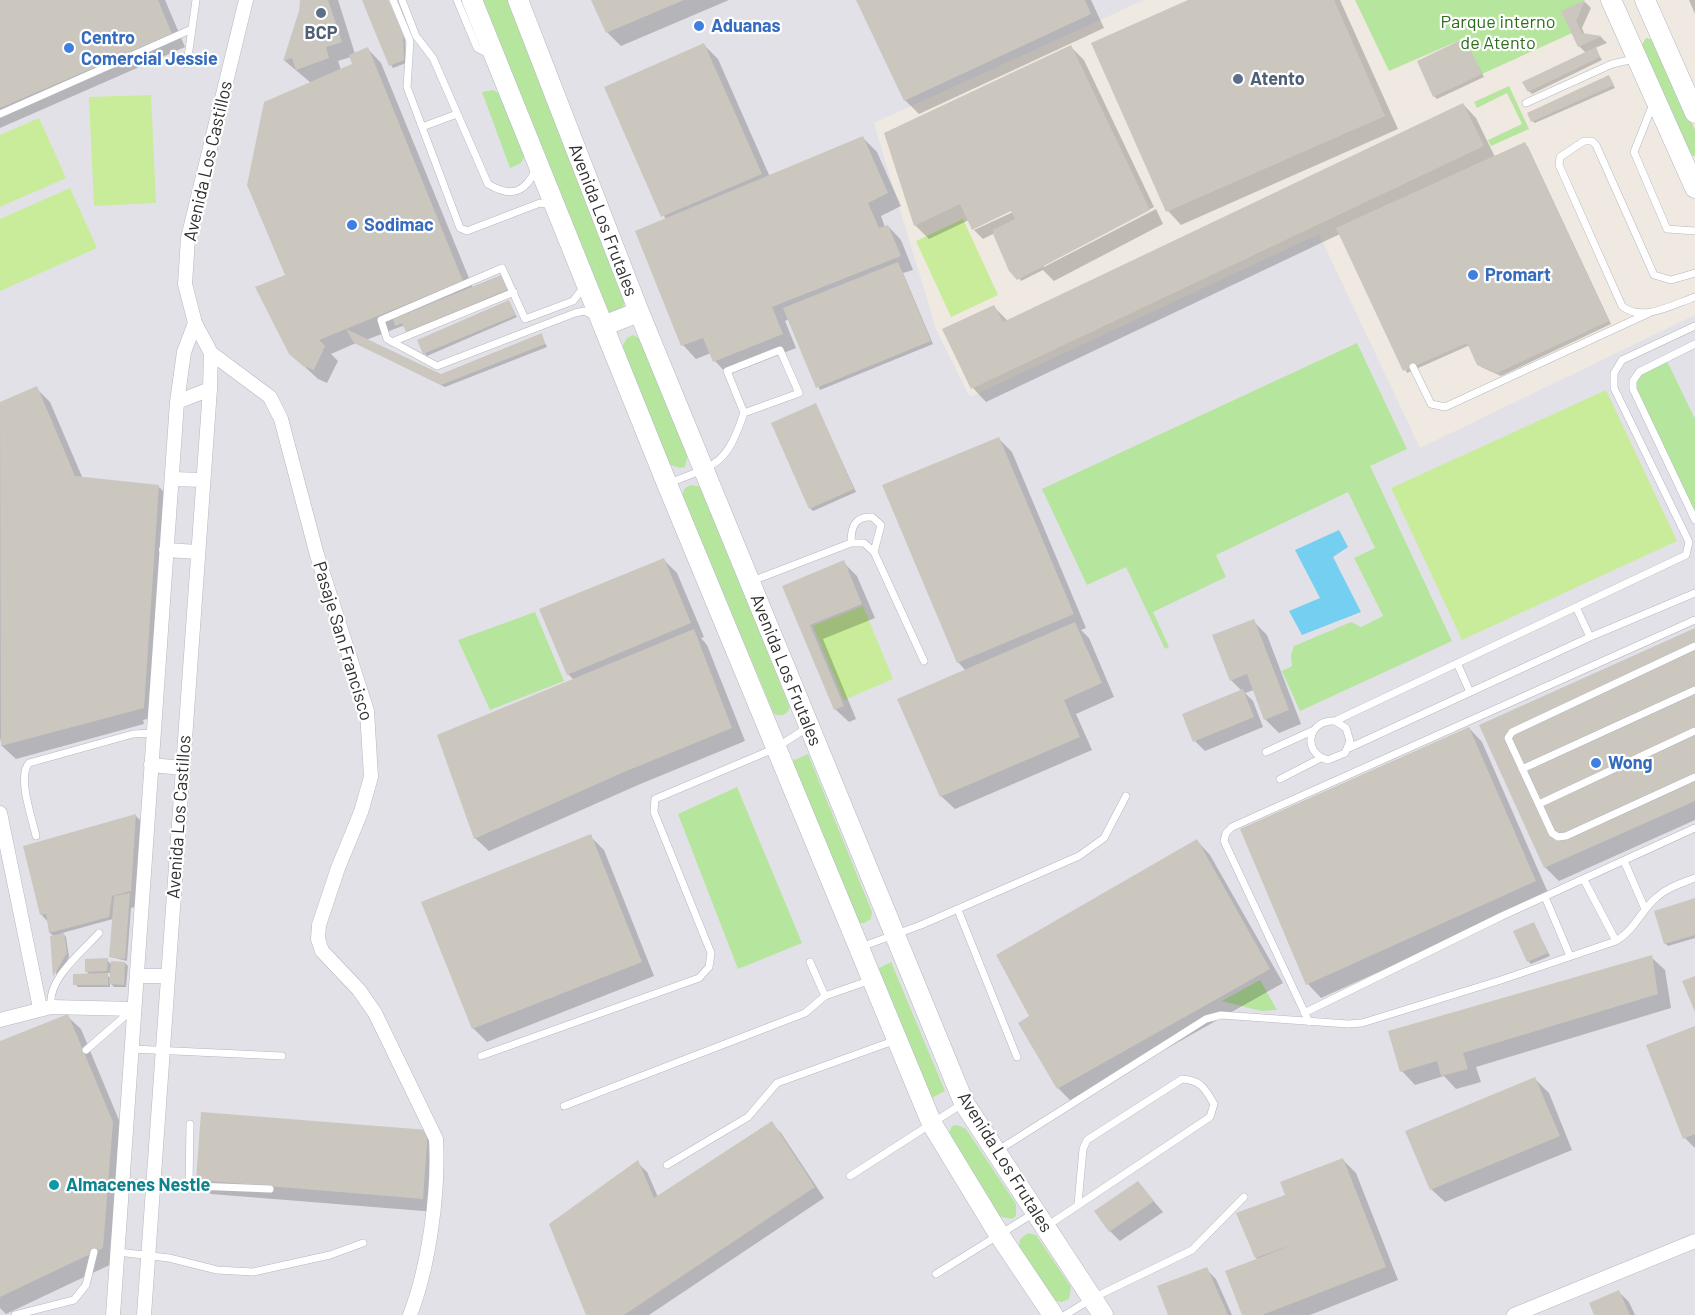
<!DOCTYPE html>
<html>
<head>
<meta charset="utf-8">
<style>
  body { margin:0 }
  canvas { display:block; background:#efe9e1 }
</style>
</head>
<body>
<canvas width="1695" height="1315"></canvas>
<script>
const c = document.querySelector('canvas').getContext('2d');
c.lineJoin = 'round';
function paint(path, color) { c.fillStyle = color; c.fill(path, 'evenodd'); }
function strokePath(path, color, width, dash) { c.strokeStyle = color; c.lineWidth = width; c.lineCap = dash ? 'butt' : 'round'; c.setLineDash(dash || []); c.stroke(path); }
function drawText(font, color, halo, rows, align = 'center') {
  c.font = font + ' Barlow,sans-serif'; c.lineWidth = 4.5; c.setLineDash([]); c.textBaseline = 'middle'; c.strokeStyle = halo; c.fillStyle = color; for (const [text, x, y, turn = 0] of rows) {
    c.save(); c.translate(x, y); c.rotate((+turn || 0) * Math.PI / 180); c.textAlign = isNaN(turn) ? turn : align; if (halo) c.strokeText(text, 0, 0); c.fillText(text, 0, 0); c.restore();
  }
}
const industrial = new Path2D(`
  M0,0H1144L874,123L936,329L970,397L1319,234L1420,448L1695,315V1315H0Z`);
const green = new Path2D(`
  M480,0H508L625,301L622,311L608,315Z
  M1355,0H1585L1562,11L1572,33L1482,74L1465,38L1389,71Z
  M1646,38L1655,40L1695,130V156L1688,155L1640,48Z
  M1509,86L1529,129L1491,146L1488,140L1522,124L1507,93L1477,108L1474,102Z
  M493,90L502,95L524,157L521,163L510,168L482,92Z
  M633,335L639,338L688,454L685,467L680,468L668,464L621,349L627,338Z
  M1357,343L1407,449L1370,466L1452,641L1300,711L1282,671L1292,666L1291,655L1294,646L1351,622L1361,627L1383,616L1354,558L1375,548L1348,492L1216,555L1226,577L1153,612L1169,647L1165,649L1126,567L1087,585L1042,489Z
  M1667,361L1695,419V524L1633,388L1639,375Z
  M691,485L702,487L790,708C786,715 782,717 774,714L682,495L685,488Z
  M535,612L564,681L490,710L458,640Z
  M808,754L872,912L871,919L864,923H858L790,762Z
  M737,787L802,943L738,969L678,814Z
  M891,962L945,1091L928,1100L875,970Z
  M1260,980L1277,1010L1261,1011L1222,1001Z
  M957,1125L966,1129L1016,1204V1216L1012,1219L998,1216L949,1133L952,1126Z
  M1028,1233L1036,1235L1071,1287L1069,1299L1062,1302L1052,1300L1019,1246L1020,1239Z`);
const pitch = new Path2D(`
  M151,95L156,203L94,206L89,97Z
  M39,118L66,178L0,207V135Z
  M70,188L97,248L0,291V219Z
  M963,219L998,295L951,317L916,241Z
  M1606,390L1677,541L1462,640L1391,488Z
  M863,606L893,679L844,700L813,626Z`);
const water = new Path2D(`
  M1339,530L1348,547L1333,557L1361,612L1302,635L1289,611L1320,598L1295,550Z`);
const shadow = new Path2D(`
  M0,0H165L185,47L0,128Z
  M301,0H338L355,54L368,49L381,63L473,288L500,276L509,293L410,334L405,325L366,340L441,375L541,335L547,347L445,387L356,343L331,354L338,361L327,383L318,379L290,353L287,276L311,83L285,61L301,11ZM351,57L354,65L341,70L338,61Z
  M364,0H388L405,40L406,63L393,68L391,65Z
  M593,0H729L621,46L607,32Z
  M858,0H1091L1104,28L919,114L905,100Z
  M1192,0H1340L1398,129L1181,225L1168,211Z
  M1689,0H1695V14Z
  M1585,2L1591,8L1582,28L1585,35L1601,37L1607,43L1595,48L1602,60L1532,94L1529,91L1586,53L1579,46L1563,12Z
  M1465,40L1484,77L1437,99L1434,96Z
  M704,45L718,59L770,177L863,138L877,152L901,206L881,216L885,227L888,226L901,240L913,270L903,273L933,344L820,390L789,319L785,321L796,348L728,375L715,361L711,353L696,359L683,345L637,232L666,220L606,88Z
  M1071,47L1084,60L1154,207L1044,264V267L1156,209L1163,224L1054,281L1043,270L1021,281L995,233L983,239L974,230L1013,212V209L969,220L929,239L915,225Z
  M1609,77L1615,88L1535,123L1532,121Z
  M1463,104L1476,118L1495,157L1525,144L1528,147L1611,324L1501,376L1481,367L1470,345L1407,373L1340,234L986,402L973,388L944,330L994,307L1008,321Z
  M509,302L517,317L427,356L424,353Z
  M36,388L50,402L83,479L158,486L172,500L154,717L143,720L144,724L16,759L2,746L0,738V403Z
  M816,405L856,492L813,511L810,508Z
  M999,439L1012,452L1086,628L1081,630L1089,638L1114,697L1076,714L1092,750L955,809L941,796L966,671L958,662Z
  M663,559L677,573L704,637L701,638L707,645L745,741L638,785L489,851L475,838L574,680L568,674Z
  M843,562L857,576L875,618L823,639L856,719L849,722L835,709L784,586Z
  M1253,621L1267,635L1301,724L1279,733L1265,719L1254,690L1245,693L1253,701L1263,727L1205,751L1195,741L1242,691L1231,680Z
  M1695,629V820L1559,881L1545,867Z
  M1469,728L1482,742L1549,895L1321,998L1308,984L1242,830Z
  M136,816L150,830L144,904L131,908L127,961L111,957L113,919L62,933L66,937L69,957L57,979L52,938L55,937L50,933L48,922L41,914L25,847Z
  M590,836L604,850L654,976L487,1042L473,1028Z
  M1197,841L1210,855L1283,983L1072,1102L1058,1088L1020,1024L1031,1017Z
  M1695,899V938L1668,946L1665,943Z
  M1534,924L1550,956L1531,964L1528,961Z
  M1651,957L1665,970L1671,1008L1476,1067L1481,1082L1456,1089L1444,1076L1415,1085L1402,1071Z
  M107,960L112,965L125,963L128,966L126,987H114L110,983V987H78L75,984L90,975L86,971ZM105,973H112L111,979Z
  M67,1016L81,1029L126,1137L116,1262L6,1314L0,1308V1043Z
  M1695,1027V1148L1685,1138Z
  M1535,1079L1549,1093L1572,1150L1445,1202L1431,1189Z
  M771,1123L781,1133L824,1198L649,1315H588L637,1162L647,1172L658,1197Z
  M427,1131L441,1145L436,1212L211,1194L197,1180Z
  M1342,1159L1356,1173L1398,1280L1310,1315H1244L1258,1260L1256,1258L1287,1196Z
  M1138,1183L1163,1212L1120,1241L1110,1231Z
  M1206,1269L1216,1279L1232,1315H1169Z
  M1619,1292L1629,1302L1635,1315H1595Z`);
const building = new Path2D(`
  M0,0H158L172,34L0,108Z
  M300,0H328L342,42L326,47L329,58L296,70L292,58L283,61L299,11Z
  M362,0H388L403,36L404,60L389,66Z
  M591,0H684L606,33Z
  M856,0H1085L1091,14L904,101Z
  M1188,0H1334L1385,116L1166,212L1091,43Z
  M1585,0L1576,21L1582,33L1602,36L1578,47L1561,11Z
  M1465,38L1482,74L1433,97L1417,61Z
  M704,43L762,174L661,217L604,87Z
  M1071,45L1150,210L1017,280L1009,271L993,234V230L1015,219L1011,211L972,230L960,204L914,226L884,133Z
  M368,47L463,281L319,340L325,346L314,370L303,366L289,354L255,287L285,275L247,185L264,102L352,64L349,55Z
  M1596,47L1600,57L1528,92L1522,82Z
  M1609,75L1614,85L1531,122L1527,113Z
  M1463,103L1484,146L971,389L942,329L994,305L1003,322Z
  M863,136L888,193L868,203L879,228L888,225L901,256L772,307L783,334L713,362L703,338L681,346L635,231Z
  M1525,142L1609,321L1497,373L1477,365L1467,343L1403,371L1336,228Z
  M898,262L931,341L816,388L783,308Z
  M501,275L507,290L406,332L402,323L395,326L393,319Z
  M509,300L516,315L423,354L417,340Z
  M346,329L441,374L542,333L545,344L441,385L354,343Z
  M37,386L75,476L159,485L144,708L1,746L0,402Z
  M816,403L854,489L809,509L771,423Z
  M999,437L1074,614L957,663L882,485Z
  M664,558L691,623L567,675L539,609Z
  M844,560L862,604L810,625L844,706L834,710L782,586Z
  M1254,619L1289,710L1264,720L1247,674L1230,681L1212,635Z
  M1075,622L1102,683L1064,700L1080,737L940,797L897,699Z
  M1695,628V801L1544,868L1479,725Z
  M694,629L732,728L624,772L474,839L437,735Z
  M1243,689L1254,717L1193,742L1182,714Z
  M1469,727L1536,881L1306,985L1240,829Z
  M136,814L131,891L112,896L109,917L49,933L46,914L40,915L23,846Z
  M591,834L642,962L472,1029L421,902Z
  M1197,839L1270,969L1057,1089L1018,1023L1029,1016L996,955Z
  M130,893L125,959L109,957L114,896Z
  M1695,898V935L1664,944L1654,911Z
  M1534,922L1548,953L1527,962L1513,931Z
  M64,933L67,953L53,977L50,936Z
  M1652,955L1658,994L1463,1053L1468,1069L1441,1076L1437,1061L1400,1072L1388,1031Z
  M108,958L107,971L85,972V959Z
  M111,961L125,962L124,985L109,984Z
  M108,973V985H73V974Z
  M1695,976V1012L1682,981Z
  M68,1014L113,1122L103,1248L0,1297V1041Z
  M1695,1026V1134L1683,1139L1646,1045Z
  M1535,1077L1560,1136L1430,1190L1405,1131Z
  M201,1112L428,1130L423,1199L196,1180Z
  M772,1121L815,1187L624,1315H586L549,1224L638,1160L654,1198Z
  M1343,1158L1386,1267L1262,1315H1242L1225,1271L1295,1244L1255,1258L1236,1213L1285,1195L1280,1182Z
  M1138,1181L1154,1201L1109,1232L1094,1211Z
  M1207,1267L1228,1315H1168L1157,1286Z
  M1619,1290L1630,1315H1594L1589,1303Z`);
const lane = new Path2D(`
  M393,0L410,41L407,87L460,228L467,231L540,203L552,205
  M402,0L416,36L433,58L488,184C511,198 525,193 536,169
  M457,0L477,48L490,55
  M187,64L196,0
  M1526,103L1612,64L1634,59
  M1653,104L1634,152L1667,229L1695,231
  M0,114L192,29
  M422,127L457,114
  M1695,273L1671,280L1654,275L1596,145L1592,141H1584L1560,157L1559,165L1567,183L1622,306C1642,323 1674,304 1695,297
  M584,287L573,301L525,319L502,268L381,320L387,339L437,366L575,313L584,311L593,315
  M392,342L514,292
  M1695,344L1639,372L1633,381V389L1695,520
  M1413,367L1431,404L1445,407L1649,313
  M669,483C718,464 726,465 744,413L727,371L780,350L799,393L744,413
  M851,543C851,528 854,516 872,517L881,525L874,552
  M752,581L851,543H864L874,552L924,661
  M1576,607L1590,637
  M1695,646L1512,732L1508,738L1552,833L1558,837L1566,836L1695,777
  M1457,663L1470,692
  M1335,721L1346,728L1350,741L1345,753L1328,760C1301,753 1308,719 1335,721L1686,555L1689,542L1614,388V373L1622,360L1695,326
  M1349,748L1590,637L1695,593
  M1266,752L1312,731
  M1522,769L1695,690
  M1280,779L1321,758
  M1539,804L1695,731
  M36,836C32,818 17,777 29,763L133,734L154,733
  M1624,861L1645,909
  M1584,880L1616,941
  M1545,897L1570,956
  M958,910L1017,1057
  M861,947L921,925L1079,856L1104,838L1126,796
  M810,962L825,996
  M51,1007C47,979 81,953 99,933
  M1304,1013L1502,916L1695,828
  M1309,1022L1224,841L1226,833L1232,827L1695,620
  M132,1049L282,1056
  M86,1050L132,1010
  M481,1056L699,978L709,967L711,953L654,812L655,799L776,748L808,727
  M564,1106L805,1013L825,996L871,980
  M997,1151L1206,1019L1221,1015L1348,1024L1362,1023L1501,980L1616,941C1635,930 1641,910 1657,897C1668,887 1682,883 1695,878
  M667,1165L748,1117L777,1083L896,1040
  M850,1176L962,1104
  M123,1183L270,1189
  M189,1186L190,1124
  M1047,1226L1210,1117L1214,1104C1205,1089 1201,1080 1182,1079L1087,1140L1083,1149L1078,1204
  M118,1252L169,1258L217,1270L253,1272L330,1255L363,1243
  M936,1274L1034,1213
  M15,1315L74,1300L86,1285L94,1252
  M1065,1315L1093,1298L1192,1250L1244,1197`);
const street = new Path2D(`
  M211,353L270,397L281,419L317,555L367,711L371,777L361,812L338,868L319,925L318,939L322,951L359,990L375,1013L436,1139C439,1192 429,1266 410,1315
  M177,402L210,389
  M172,479L203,480
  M166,550L198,552
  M151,765L183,768
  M0,813L40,1008
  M137,976H168
  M0,1020L51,1007L134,1009
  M113,1315L177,402L184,352L195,323
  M144,1315L210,389L211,353L195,323L185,284L188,238L246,0
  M1514,1315L1695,1241`);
const secondary = new Path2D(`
  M472,0L667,484L932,1124L1000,1236L1053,1315
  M518,0L639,312L964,1103L1103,1315
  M1611,0L1695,188
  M1645,0L1695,113
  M603,326L639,312`);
const markers = [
  [321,13,6,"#5c6f8a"],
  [699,26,6,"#3f7fe0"],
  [69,48,6,"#3f7fe0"],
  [1238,79,6,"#5c6f8a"],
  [352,225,6,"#3f7fe0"],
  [1473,275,6,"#3f7fe0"],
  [1596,763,6,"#3f7fe0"],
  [54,1185,6,"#0f9aa8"]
];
const parkNames = [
  ["Parque interno",1498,22],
  ["de Atento",1498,43]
];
const shopNames = [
  ["Aduanas",711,26],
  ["Centro",81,38],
  ["Comercial Jessie",81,59],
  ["Sodimac",364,225],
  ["Promart",1485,275],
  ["Wong",1608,763]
];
const serviceNames = [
  ["BCP",321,33],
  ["Atento",1250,79,"left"]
];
const streetNames = [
  ["Avenida Los Castillos",208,161,-77],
  ["Avenida Los Frutales",603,220,69],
  ["Pasaje San Francisco",343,641,73],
  ["Avenida Los Frutales",786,670,68],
  ["Avenida Los Castillos",179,817,-86],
  ["Avenida Los Frutales",1005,1162,58]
];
const cultureNames = [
  ["Almacenes Nestle",66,1185]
];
paint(industrial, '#e3e1e8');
paint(green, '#b6e59e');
paint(pitch, '#c9ec9a');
paint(water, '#75cff0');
paint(shadow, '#0003');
paint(building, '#cbc7bf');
strokePath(lane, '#b4b7c1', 8);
strokePath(street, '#b4b7c1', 15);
strokePath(secondary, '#b4b7c1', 21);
strokePath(lane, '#fff', 7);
strokePath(street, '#fff', 14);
strokePath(secondary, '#fff', 20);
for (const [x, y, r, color] of markers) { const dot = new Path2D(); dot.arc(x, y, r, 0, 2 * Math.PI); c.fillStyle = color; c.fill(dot); strokePath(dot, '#fff', 2); }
drawText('18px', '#2c6e1b', '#fff', parkNames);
drawText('bold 18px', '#366cbe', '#fff', shopNames, 'left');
drawText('bold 18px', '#4e5e75', '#fff', serviceNames);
drawText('18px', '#2e2e2e', '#fff', streetNames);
drawText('bold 18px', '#0d838f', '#fff', cultureNames, 'left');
</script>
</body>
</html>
